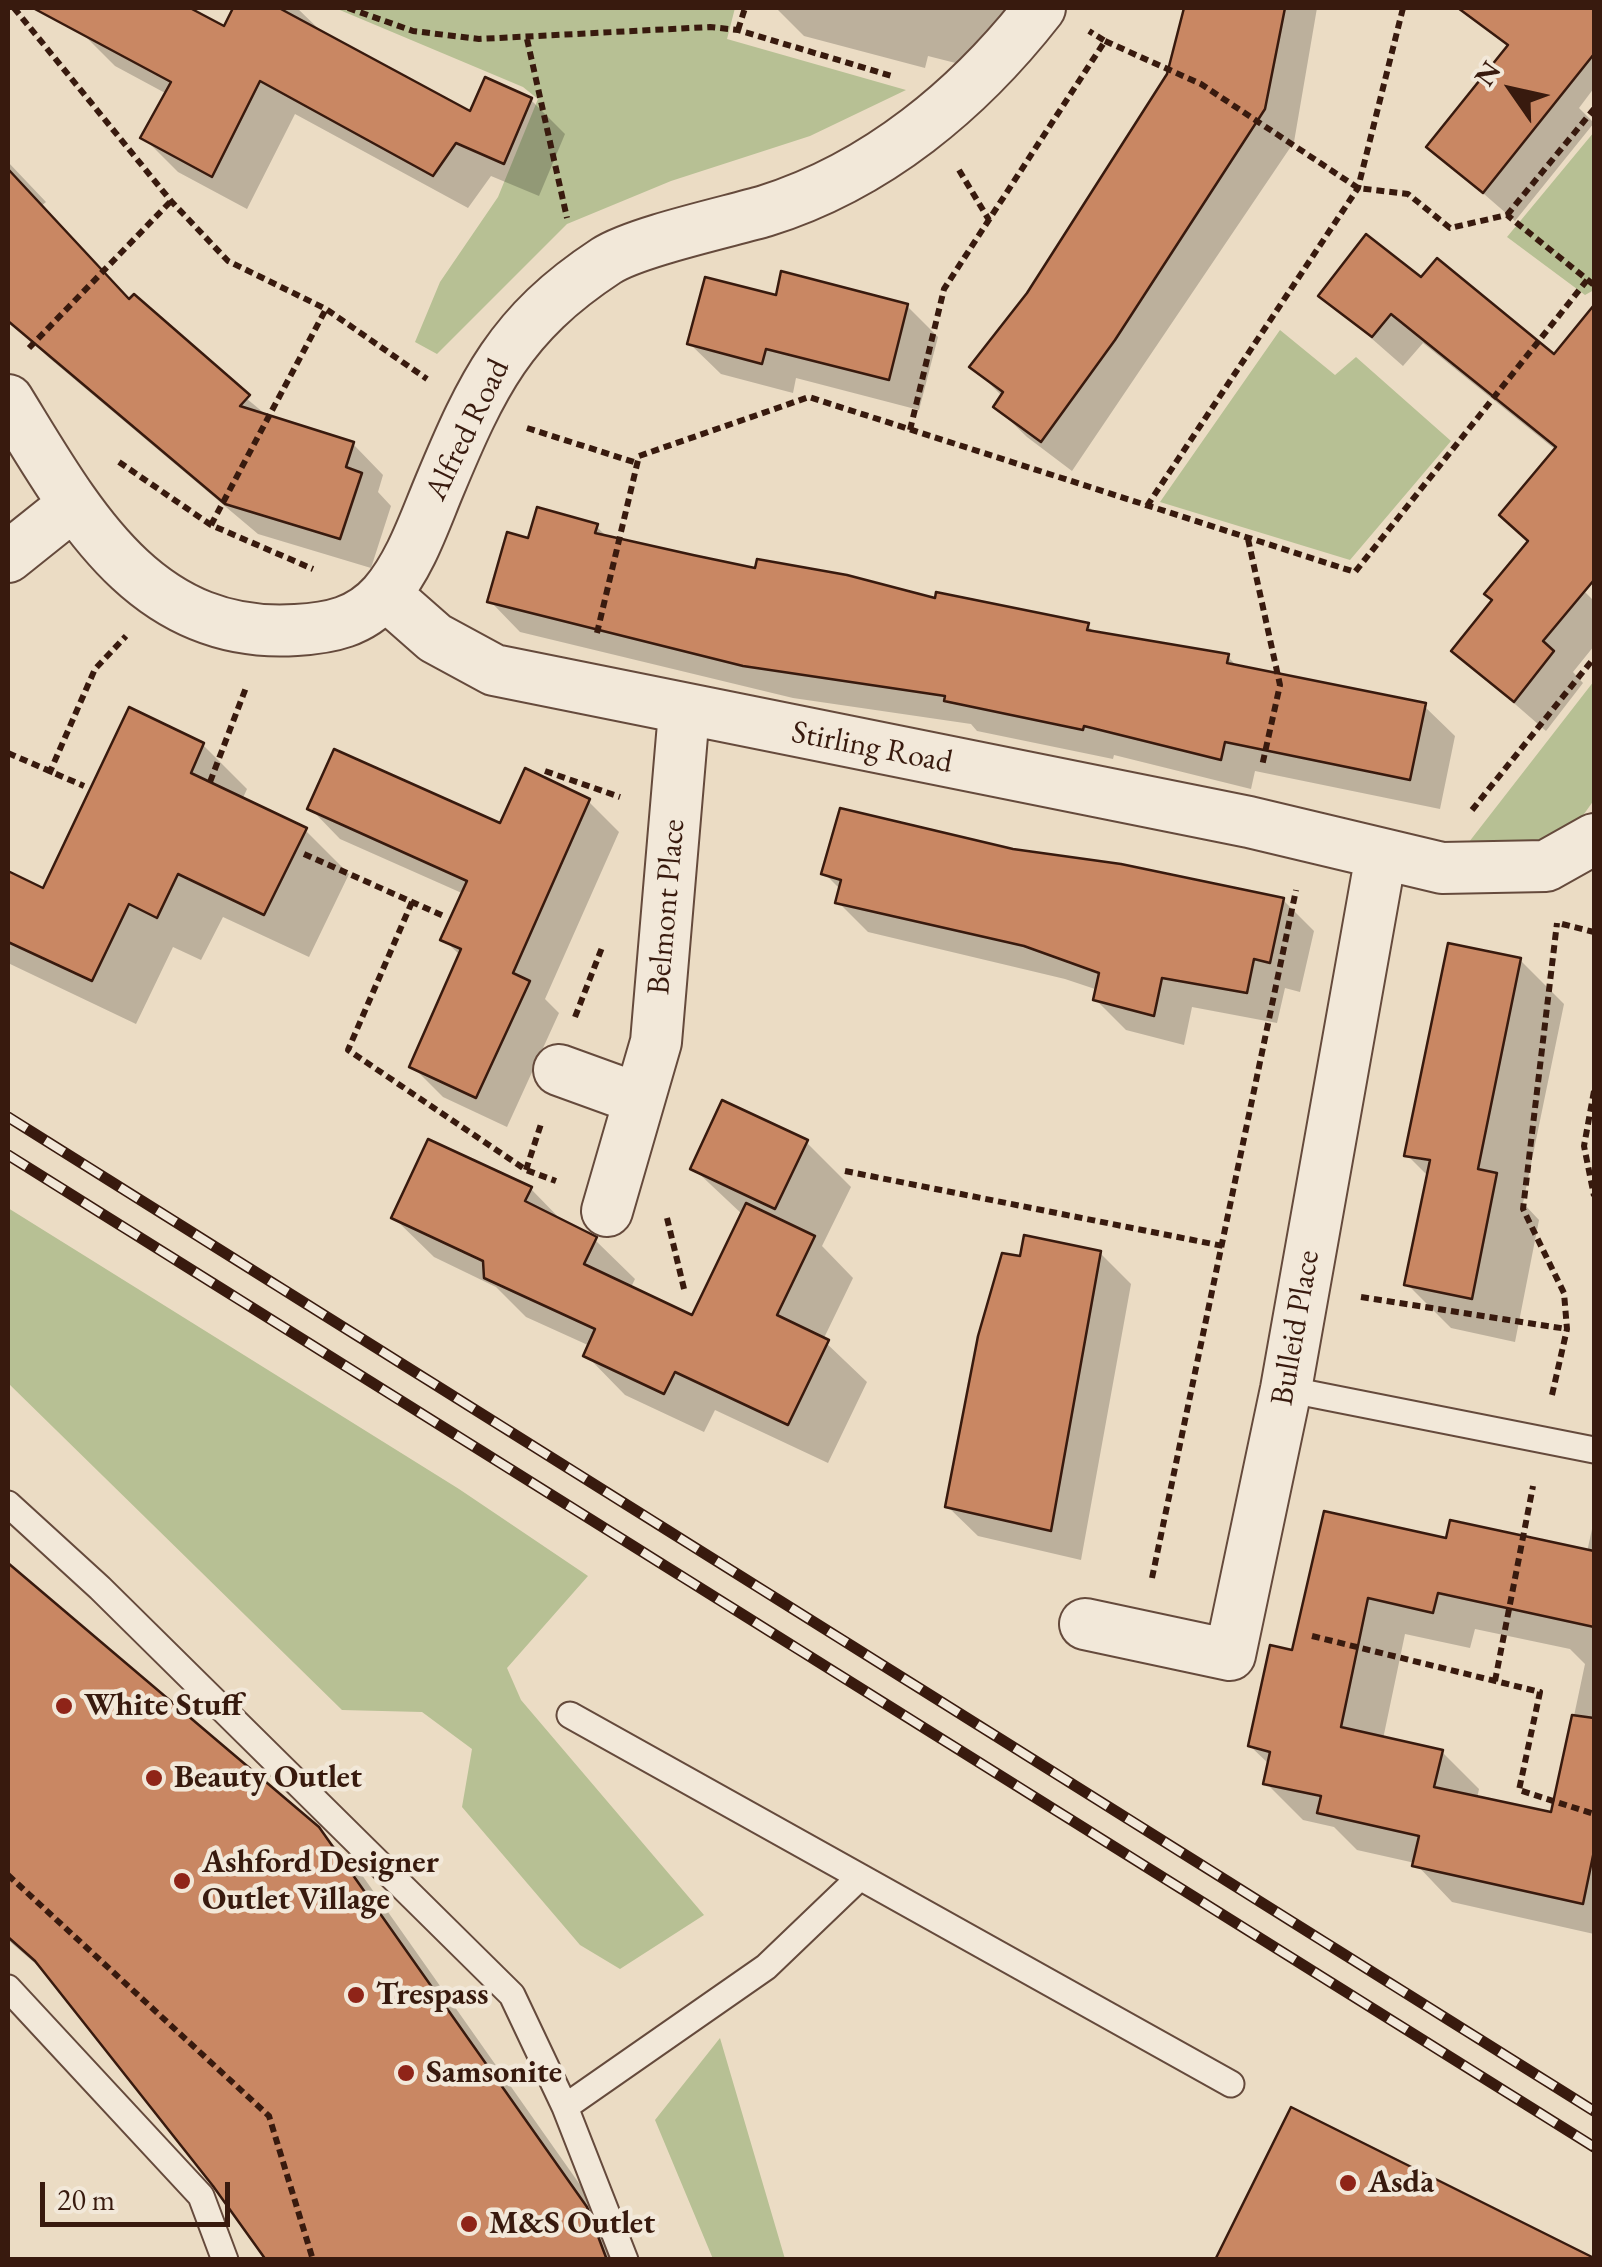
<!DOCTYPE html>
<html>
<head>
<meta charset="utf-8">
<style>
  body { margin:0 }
  #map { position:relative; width:1602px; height:2267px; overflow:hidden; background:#ebdcc4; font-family:"EB Garamond",serif }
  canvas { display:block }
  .frame { position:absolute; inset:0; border:10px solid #381a0e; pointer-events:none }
  .north { position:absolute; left:1462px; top:40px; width:100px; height:100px; -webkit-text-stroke:8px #f2e8d9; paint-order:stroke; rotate:304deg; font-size:28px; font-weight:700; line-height:40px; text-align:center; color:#381a0e }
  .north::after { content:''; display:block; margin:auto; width:35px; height:45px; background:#381a0e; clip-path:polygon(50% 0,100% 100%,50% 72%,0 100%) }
  .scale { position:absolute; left:40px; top:2182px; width:190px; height:45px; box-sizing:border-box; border:5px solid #381a0e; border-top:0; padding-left:12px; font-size:30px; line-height:35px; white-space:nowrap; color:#381a0e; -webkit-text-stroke:8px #f2e8d9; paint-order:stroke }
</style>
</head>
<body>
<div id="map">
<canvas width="1602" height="2267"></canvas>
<div class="frame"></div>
<div class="north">N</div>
<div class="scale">20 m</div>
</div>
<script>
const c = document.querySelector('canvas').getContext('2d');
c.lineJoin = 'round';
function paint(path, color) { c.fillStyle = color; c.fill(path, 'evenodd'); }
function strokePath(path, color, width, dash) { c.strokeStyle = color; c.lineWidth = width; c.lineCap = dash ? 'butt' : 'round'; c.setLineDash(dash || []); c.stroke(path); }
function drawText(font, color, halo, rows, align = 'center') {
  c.font = font + ' "EB Garamond",serif'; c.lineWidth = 9; c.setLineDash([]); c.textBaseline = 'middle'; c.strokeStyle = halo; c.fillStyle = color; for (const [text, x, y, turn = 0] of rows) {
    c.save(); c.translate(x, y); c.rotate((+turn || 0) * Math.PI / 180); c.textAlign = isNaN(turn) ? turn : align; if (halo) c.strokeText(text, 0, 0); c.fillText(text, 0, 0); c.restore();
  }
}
const green = new Path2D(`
  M335,8H735L727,39L906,90L810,136L671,181L567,224L437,354L415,342L440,282L498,197L538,99L523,87Z
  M1594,132V290L1585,295L1507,237Z
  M1280,330L1335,375L1356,357L1451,441L1350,560L1160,502Z
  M1594,681V800L1574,828L1542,845L1486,852L1469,842Z
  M8,1208L459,1489L588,1576L507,1668L521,1700L704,1915L620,1969L580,1945L462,1807L472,1749L422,1712L342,1710L8,1383Z
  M720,2038L785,2259H713L655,2120Z`);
const shadow = new Path2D(`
  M80,8H184L225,29L236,8H297L326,36L471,115L531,100L565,134L539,196L491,176L468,208L295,114L247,209L178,172L144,138L167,94L115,66L81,32L91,13Z
  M776,8H1017L999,74L928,56L925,68L804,36Z
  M1186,8H1317L1294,142L1072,471L1027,437L996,407L1003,397L973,367L1030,294L1169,75Z
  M1506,8H1594V88L1579,108L1594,123L1515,221L1430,147L1509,47L1490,29Z
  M8,162L46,202L41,206L130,302L270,418L353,444L383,475L378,492L391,506L371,568L258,534L48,357L8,316Z
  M1422,280L1555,357L1577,330L1594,345V578L1584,591L1594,601V646L1573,672L1583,683L1546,731L1454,651L1495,600L1530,542L1557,451L1423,343L1403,366L1322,295Z
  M778,298L907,306L938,337L919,410L796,378L793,393L721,374L690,344Z
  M597,527L608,538L693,558L1087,625L1096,634L1228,657L1240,669L1424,706L1455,736L1440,809L1255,771L1251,789L1114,755L1113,759L977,731L971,724L793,698L520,632L490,601L529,541Z
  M203,745L247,789L242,800L305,830L349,874L309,957L223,917L201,960L173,947L136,1024L8,963V874L44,891Z
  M588,801L619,832L545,999L559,1013L507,1127L443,1097L412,1066L461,956L443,939L464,894L340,839L310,808L501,826Z
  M1012,851L1283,900L1314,931L1300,992L1285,988L1277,1023L1192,1007L1184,1045L1126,1030L1096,1000L1098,990L1065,979L868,932L838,902L841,890L824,873Z
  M1520,960L1564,1004L1523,1203L1539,1220L1515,1342L1451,1328L1407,1284L1429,1177L1407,1155Z
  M723,1103L807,1143L851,1187L822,1246L853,1278L823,1340L867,1382L828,1463L715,1410L704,1432L625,1395L586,1355L590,1346L526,1317L496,1287L434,1257L394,1218L531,1189L566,1225L595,1240L635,1279L630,1289L693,1318L743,1215L693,1168Z
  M1100,1253L1131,1284L1081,1560L978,1536L947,1506L1021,1259Z
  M1326,1514L1448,1541L1587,1552L1594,1520V1934L1452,1902L1415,1863L1357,1850L1334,1827L1303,1820L1266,1783L1270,1765L1250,1746L1294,1653ZM1475,1629L1570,1649L1585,1664L1553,1815L1477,1799L1479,1789L1442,1752L1383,1739L1405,1634L1470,1648Z
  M8,1567L311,1823L357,1868L633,2260H268L215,2184L52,1978L8,1940Z`);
const building = new Path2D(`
  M33,8H190L224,26L233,8H279L470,111L485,77L532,98L504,164L456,143L433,176L260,81L212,177L140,138L171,82Z
  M1184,8H1285L1265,109L1115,340L1041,442L993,407L1003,392L969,367L1027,293L1167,74Z
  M1458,8H1594V54L1483,193L1426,147L1508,45Z
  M8,169L129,299L134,294L250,395L240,406L354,442L346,467L362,473L340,539L225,504L8,321Z
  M1366,234L1421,277L1437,258L1554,354L1594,305V580L1543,641L1554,651L1514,702L1451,651L1492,600L1484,594L1528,541L1499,515L1556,447L1391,314L1372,337L1318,296Z
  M781,271L908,304L889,380L766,349L762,364L687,344L705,277L776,295Z
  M537,507L598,524L595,533L693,555L755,568L757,559L847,575L935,598L936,592L1089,623L1087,630L1229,654L1227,663L1426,703L1410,780L1225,742L1221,760L1084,726L1083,730L944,701L945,696L743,666L487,602L507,532L528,538Z
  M129,707L204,743L191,773L307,828L264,915L178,874L157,918L129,904L92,981L8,942V871L43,888Z
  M334,749L500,823L525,768L590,799L513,973L530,981L476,1098L409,1067L461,949L440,940L467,881L307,809Z
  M840,808L1013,849L1121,864L1284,898L1270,963L1254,959L1247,993L1162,978L1154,1016L1093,1000L1099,973L1024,946L835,903L841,880L821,874Z
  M1448,943L1521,958L1478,1169L1497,1173L1472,1299L1404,1285L1430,1160L1404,1156Z
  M722,1100L808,1140L775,1209L690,1169Z
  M428,1139L532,1187L525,1201L597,1237L584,1264L692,1315L746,1203L815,1236L777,1315L829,1340L788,1425L675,1372L664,1394L583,1356L595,1329L484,1278L483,1261L391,1218Z
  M1024,1235L1101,1251L1051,1531L945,1507L978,1336L1002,1253L1020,1256Z
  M1324,1511L1446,1538L1450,1520L1594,1551V1627L1438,1593L1433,1613L1368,1598L1341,1727L1443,1750L1434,1787L1551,1812L1572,1715L1594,1718V1851L1583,1904L1412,1866L1419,1836L1317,1813L1321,1796L1263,1784L1270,1752L1248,1746L1270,1645L1292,1650Z
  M8,1563L319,1827L587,2207L607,2260H266L213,2186L35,1961L8,1937Z
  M1291,2107L1594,2258V2260H1215Z`);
const path = new Path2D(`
  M14,8L171,201L228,261L326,309L427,379
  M348,8L413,31L479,39L710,27L738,30L895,77
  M738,30L745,8
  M527,39L567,218
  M1105,41L1201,84L1358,188L1408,194L1450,228L1507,215L1594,285
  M959,170L989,220
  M1507,215L1594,109
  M29,348L171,201
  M527,428L637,463
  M910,430L944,289L1105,41L1089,31
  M119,462L211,525L313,569
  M1147,506L1358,188L1403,8
  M211,525L326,309
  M1248,539L1280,685L1262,766
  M597,633L639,456L809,397L1355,572L1588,279
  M8,753L84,786
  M545,771L620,797
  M49,774L95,669L126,636
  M210,782L247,685
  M1472,810L1594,658
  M304,854L446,917
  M412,902L348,1050L526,1170L556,1181
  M1562,924L1594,932
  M575,1017L603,945
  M1594,1091L1584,1146L1594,1196
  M526,1170L541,1124
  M845,1171L1223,1246
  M667,1218L685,1293
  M1361,1297L1567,1329
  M1552,1395L1567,1329L1564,1293L1523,1209L1557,923
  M1152,1578L1296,890
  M1312,1636L1540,1692L1519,1790L1594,1814
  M1495,1681L1533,1486
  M8,1875L269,2116L313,2260`);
const service = new Path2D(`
  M1286,1389L1594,1450
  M8,1504L100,1588L512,1995L565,2107L625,2260
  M570,1715L1231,2084
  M8,1988L201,2196L225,2260
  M565,2107L766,1967L860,1877`);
const minor = new Path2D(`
  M8,400C77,512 144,640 296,630C331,628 360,622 384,595C410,565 424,523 439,487C482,384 510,324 606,261C635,242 727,222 765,211C877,176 969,99 1040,8
  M8,557L73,505
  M385,594L435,638L494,670L1249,822L1442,868L1546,866L1594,839
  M559,1070L639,1099
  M607,1211L656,1042L684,712
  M1085,1624L1230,1655L1286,1389L1381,855`);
const rail = new Path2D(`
  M8,1117L1594,2111
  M8,1155L1594,2147`);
const markers = [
  [64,1706,10,"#8f2418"],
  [154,1778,10,"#8f2418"],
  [182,1881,10,"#8f2418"],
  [356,1995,10,"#8f2418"],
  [406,2073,10,"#8f2418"],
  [1348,2183,10,"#8f2418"],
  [469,2224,10,"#8f2418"]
];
const streetNames = [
  ["Alfred Road",468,430,-64],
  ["Stirling Road",872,748,11],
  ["Belmont Place",667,907,-85],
  ["Bulleid Place",1296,1328,-80]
];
const poiNames = [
  ["White Stuff",84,1706],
  ["Beauty Outlet",174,1778],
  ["Ashford Designer",202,1863],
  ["Outlet Village",202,1900],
  ["Trespass",376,1995],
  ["Samsonite",426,2073],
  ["Asda",1368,2183],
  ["M&S Outlet",489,2224]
];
paint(green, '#b7c094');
paint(shadow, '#0003');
paint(building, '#c98763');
strokePath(building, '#381a0e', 2.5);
strokePath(service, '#654a3c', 29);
strokePath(minor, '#654a3c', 54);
strokePath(path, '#381a0e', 6, [8, 5]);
strokePath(service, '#f2e8d9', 25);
strokePath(minor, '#f2e8d9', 50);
strokePath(rail, '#381a0e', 11);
strokePath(rail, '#f2e8d9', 8, [22]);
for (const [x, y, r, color] of markers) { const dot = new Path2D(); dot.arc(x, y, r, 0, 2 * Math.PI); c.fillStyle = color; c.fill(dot); strokePath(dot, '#f2e8d9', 4); }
drawText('32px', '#381a0e', '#f2e8d9', streetNames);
drawText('bold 32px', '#381a0e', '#f2e8d9', poiNames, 'left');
</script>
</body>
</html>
